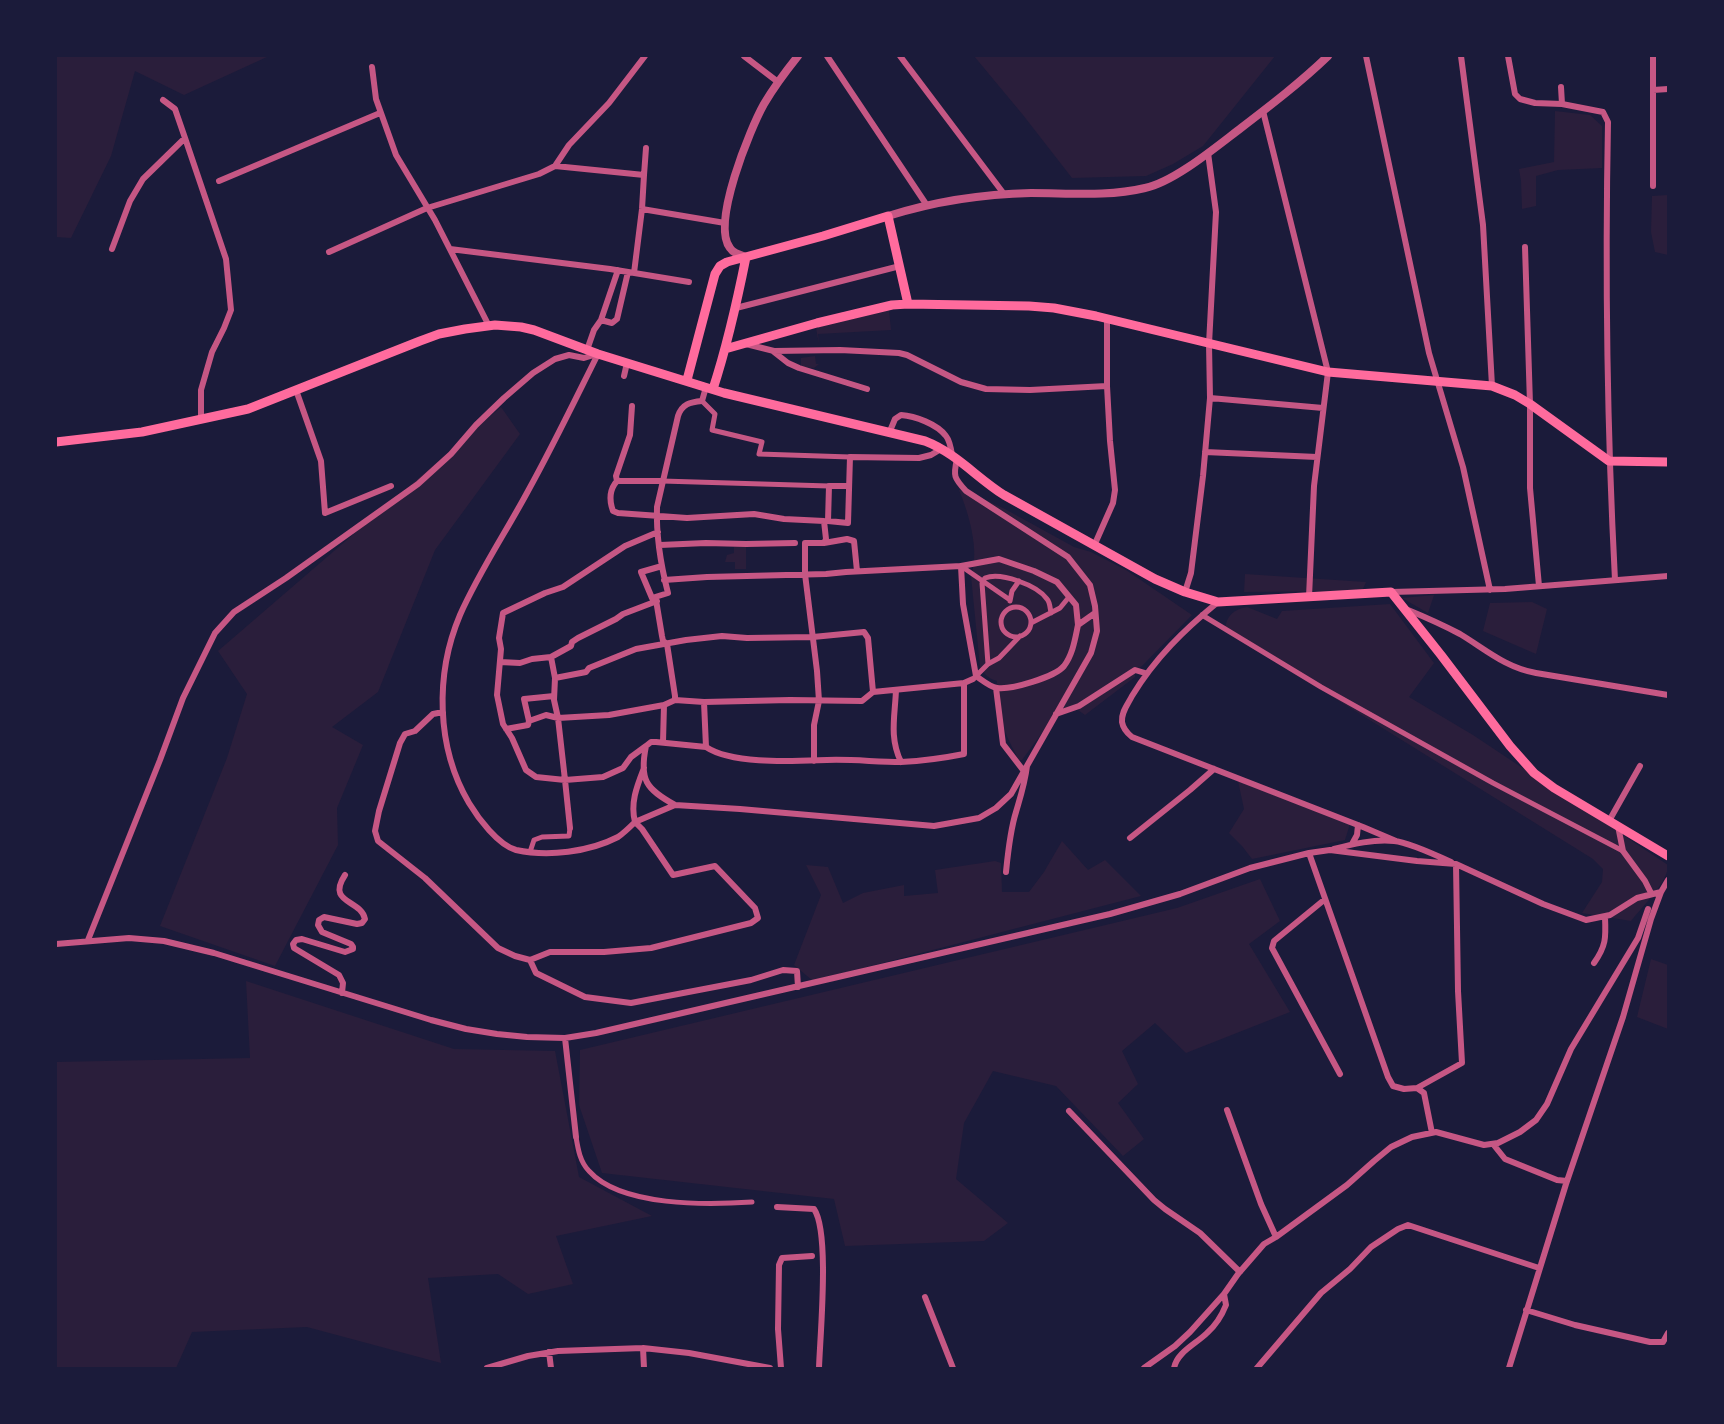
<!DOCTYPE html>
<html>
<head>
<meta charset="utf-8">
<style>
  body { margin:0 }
  #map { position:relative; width:1724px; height:1424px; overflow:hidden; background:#1b1b3a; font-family:Mulish,sans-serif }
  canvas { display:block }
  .frame { position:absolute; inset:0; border:57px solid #1b1b3a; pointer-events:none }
</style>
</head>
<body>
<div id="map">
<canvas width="1724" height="1424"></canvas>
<div class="frame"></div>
</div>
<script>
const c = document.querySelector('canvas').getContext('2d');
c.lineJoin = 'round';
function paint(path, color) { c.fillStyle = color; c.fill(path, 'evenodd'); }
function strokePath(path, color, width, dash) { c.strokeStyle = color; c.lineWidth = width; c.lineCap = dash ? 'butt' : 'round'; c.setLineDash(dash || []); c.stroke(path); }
const green = new Path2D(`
  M56,56H269L184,95L135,71L111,156L71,238L56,237Z
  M974,56H1275L1203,146L1173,164L1146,176L1072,178L1023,115Z
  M1555,111L1590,115L1602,126V168L1558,170L1536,176V206L1522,209L1521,181L1519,169L1554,162Z
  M1668,195V255L1655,252L1651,232L1652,196Z
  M889,310L891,330L818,334L819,344L816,328Z
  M815,356L816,364H819L814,368L801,367V358Z
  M501,407L520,434L435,550L378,692L332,727L363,745L337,808L338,845L275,966L160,926L227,758L247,694L218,651Z
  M959,490L966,491L1005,509L1074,547L1091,552L1126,570L1192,615L1142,666L1083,704L1056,714L1022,760H1019C1006,736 993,709 997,681C989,679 984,674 980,667L971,576C980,551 969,514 959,490Z
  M734,547H746V569H735V562H725L727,555L734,553Z
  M1245,574L1366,582L1362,591L1244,592Z
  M1434,595L1428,613L1402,598Z
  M1532,602L1547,609L1536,654L1483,631L1490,603Z
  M1390,604L1434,663L1409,697L1473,735L1668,865C1669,881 1641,908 1631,921L1582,913L1602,882L1603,869L1593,859L1225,630C1226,616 1234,609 1247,607L1277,619L1282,611Z
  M1135,672V677L1085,715L1078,710Z
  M1238,781L1350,824L1345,840L1252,859L1242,846L1229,833L1244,809Z
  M1062,841L1088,870L1105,860L1141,896L813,981L794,965L821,895L806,865L828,867L843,903L863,893L904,885V896L938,893L935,870L995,861L1001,863L1002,892H1029L1044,872Z
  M1260,879L1280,921L1249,944L1290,1012L1186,1053L1155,1023L1122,1051L1138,1084L1118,1103L1144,1139L1123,1156L1056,1086L993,1071L964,1123L956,1179L1008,1223L984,1241L845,1246L834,1199L602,1173L579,1105L580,1050L1177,908Z
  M1651,959L1668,965V1029L1637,1017Z
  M246,981L454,1049L555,1051L579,1177L652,1216L556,1236L573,1284L528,1294L498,1274L428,1278L441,1363L307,1327L192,1332L176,1368H56V1062L250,1058Z`);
const pedestrian = new Path2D(`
  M702,401L715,414L712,430L762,442L759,454L850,457
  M662,481L829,486
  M961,566L1010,600
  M1010,601L1012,591L1019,581
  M1001 622a15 15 0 1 1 30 0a15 15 0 1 1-30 0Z
  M1202,615L1321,687L1493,783L1623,851
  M1031,623L1060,608L1069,597
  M988,664L999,658L1020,636
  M974,678L988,664L982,583L985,578C1001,572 1037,585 1047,599C1050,602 1050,608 1051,613
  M530,852L534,840L542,837L569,836L570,828
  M576,1137C578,1149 580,1162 589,1171C621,1207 708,1205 752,1202`);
const minor = new Path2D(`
  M744,56L778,82
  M827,56L926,204
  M900,56L1004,194
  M1366,56L1429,353L1463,467L1490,590
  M1461,56L1483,225L1492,386
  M1508,56L1515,94L1520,99L1535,103L1562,104L1603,112L1608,122C1605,275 1607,428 1615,580
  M372,67L376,99L396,155L435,220L489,326
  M1561,87L1562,104
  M1653,90L1668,89
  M163,100L175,109L185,138
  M1263,111L1328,372L1314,486L1309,597
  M555,166L569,145L609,103L645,56
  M644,175L646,148
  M219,181L380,113
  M1653,186V56
  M642,209L725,223
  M1525,247L1530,404V488L1539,586
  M112,249L130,201L143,179L185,138L226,259L231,310L224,328L212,352L201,390V419
  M450,249L610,269L689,282
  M329,252L427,208L539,174L555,166L644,175L642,209L634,273
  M736,308L900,266
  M601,320L612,323L617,319L628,272
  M746,344L774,351L840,350L899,353L907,355L961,382L986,389L1030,390L1107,386
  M587,350L594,330L601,320L618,270
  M774,352L788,363L799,368L867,389
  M624,376L627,363
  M296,390L321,461L325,513L391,486
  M1210,398L1323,408
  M890,431L895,419L901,415C915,416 937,424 946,436C950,441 951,448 952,455
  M1205,452L1317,457
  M617,481C609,490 609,500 613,511L618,513L687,518L754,514L784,519L824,521L826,539L824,543H805V574L817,671L819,701L814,725V761
  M617,481L616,476L630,435L632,406
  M617,481H662
  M849,486H829L828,521L848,523L850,457L919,458L931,455L941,449
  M824,543L847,539L854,541L857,571
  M660,545L706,543L746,544L795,543
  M1094,546L1113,503L1115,490L1110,441L1107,386V319
  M662,566L641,572L652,598L668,593C661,566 656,536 657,507L678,416C682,404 690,402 702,401L706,387
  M664,580L707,577L826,574L846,572L961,566
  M1185,592L1191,573L1203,476L1210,398L1209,344L1216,212L1208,153
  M1391,592L1505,589L1668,576
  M656,600L662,636L663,641L667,644L675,696V700L664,705L663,742
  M1218,602C1184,630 1155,658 1132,696C1128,704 1121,712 1122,722C1123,728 1127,733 1132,737L1363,827L1396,841
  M1408,610C1425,617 1443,625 1460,634C1485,649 1506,668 1536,673L1668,695
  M1078,625L1076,605L1057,582L1034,571L999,559L961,566L963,604L976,676C982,680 990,687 997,688C1011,690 1055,677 1064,666C1073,654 1075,639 1078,625L1095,613
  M551,657L555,678L554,700L558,718L565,780L603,777L623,768L631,757L646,746
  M500,662L520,663L532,659L551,657L571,646L572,642L578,638L616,619L623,614L657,601
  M555,678L586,672L589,668L636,649L686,640L722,636L747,638L813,637L864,632L868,638L873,692
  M996,688L1003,744L1023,770
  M896,690C895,716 889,737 901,762
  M873,692L964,683L973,679
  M554,696L524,699L529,721L546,715L558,718L609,715L664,705
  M704,702L790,700L862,701L873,692
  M443,712L433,714L415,731L405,734L400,743L379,811L375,831L378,841L425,878L498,948L515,956L530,960L536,973L585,997L631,1003L751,980L783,970L797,971L798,987
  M1056,714L1079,706L1135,670L1145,673
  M506,729L528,725L529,721
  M706,747C733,765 795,761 827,760C852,759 876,762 901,762C921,761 944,758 964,754V683
  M644,768C637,786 630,803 635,822L675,805C646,789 639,780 646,746L651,742H656L706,747L704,702L675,700
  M675,805L740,809L934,826L979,818L996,808L1011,794L1091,653L1097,631L1095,606L1090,585L1068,557L966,491C954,478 953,476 957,459
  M1609,821L1640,766
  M1618,826L1623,851L1645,881L1651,893
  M570,828L565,780L536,777L526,770L512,738L503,724L497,695L501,649L499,638L503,613L545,593L563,587L625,546L658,532
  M1130,838L1190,790L1214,769
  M1352,844L1357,835L1358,825
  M1334,849C1353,844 1374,839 1394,841C1407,842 1438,856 1451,862
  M1309,853L1388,1077L1393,1086L1404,1089L1417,1088L1424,1093L1432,1133
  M1006,872C1008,852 1010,831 1016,812C1021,795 1025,783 1027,766
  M1324,900L1274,941L1272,948L1340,1074
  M88,940L160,760L183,698L215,633L234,612L286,578L418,484L451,454L476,425L504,398L533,373L555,359L569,355L584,358L597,354
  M56,944L129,938L164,941L214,953L431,1020L466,1029L497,1034L527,1037L565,1038L596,1033L1110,914L1180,894L1250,868L1309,853L1330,850L1417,861L1456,864L1543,904L1586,920L1610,915L1637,898L1661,892
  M530,960L550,952H604L651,948L751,923L758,918L755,908L715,866L673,875L642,829L635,822C630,827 624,833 618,837C589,852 548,857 516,850C498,845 478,818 469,803C436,747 435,674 460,615C479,572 506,532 528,491C553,446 575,400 598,354
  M1594,963C1606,946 1606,938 1605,917
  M342,993L343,983L339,975L294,948L293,944L296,940L302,939L345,952L353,949V947L351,944L322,932L318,925L319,920L324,917L357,924L362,923L365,919C361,899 326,904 345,875
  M565,1038L576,1137
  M1417,1088L1462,1063L1458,991L1456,864
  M1227,1110L1261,1204L1276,1237
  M1069,1111L1154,1200L1165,1209L1200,1233L1240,1272
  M1493,1144L1505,1159L1557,1180L1567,1181
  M777,1207L814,1209C830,1232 820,1336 819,1368
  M925,1297L953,1368
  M1526,1310L1575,1325L1650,1342H1663L1668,1333
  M643,1348L644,1368
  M549,1352L551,1368
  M487,1368L528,1356L558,1351L643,1348L689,1353L770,1368
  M781,1368L778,1329L779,1265L782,1258L812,1256
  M1144,1368L1175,1346L1190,1332L1224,1294L1238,1274L1264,1244L1276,1237L1347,1185L1374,1161L1391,1147L1412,1137L1436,1132L1484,1145L1498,1143L1520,1132L1536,1120L1547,1104L1571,1049L1638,938L1648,909
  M1174,1368C1177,1352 1196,1344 1207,1333C1215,1326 1222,1315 1226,1305L1224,1294
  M1257,1368L1321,1293L1350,1269L1371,1247L1398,1229L1408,1225L1539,1268
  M1509,1368L1566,1184L1623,1017L1651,919L1661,892L1668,880`);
const tertiary = new Path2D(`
  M888,216C936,201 980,194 1031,193C1069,193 1108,197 1145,188C1174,182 1216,147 1241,128C1271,105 1301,82 1328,56
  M746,257C740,255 733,253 730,248C711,224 750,129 764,104C774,87 786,71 798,56`);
const secondary = new Path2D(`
  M725,349L817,323L892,305L908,304L1029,306L1054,308L1096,316L1328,372L1492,386L1515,395L1530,404L1609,461L1668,462
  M687,380L715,274L720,266L727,262L823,236L888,216L908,304
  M713,389C727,346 737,302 746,257
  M56,442L142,432L248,409L420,341L439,334L465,329L495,325L521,327L534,330L598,354L724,393L925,441C956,453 977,478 1004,495L1155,579L1185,592L1218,602L1391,592L1441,655L1510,746L1534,773L1554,788L1668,856`);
paint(green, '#2a1e3b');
strokePath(pedestrian, '#c65784', 5);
strokePath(minor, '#c65784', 6);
strokePath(tertiary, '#c65784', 8);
strokePath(secondary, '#ff6b9d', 9);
</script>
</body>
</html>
